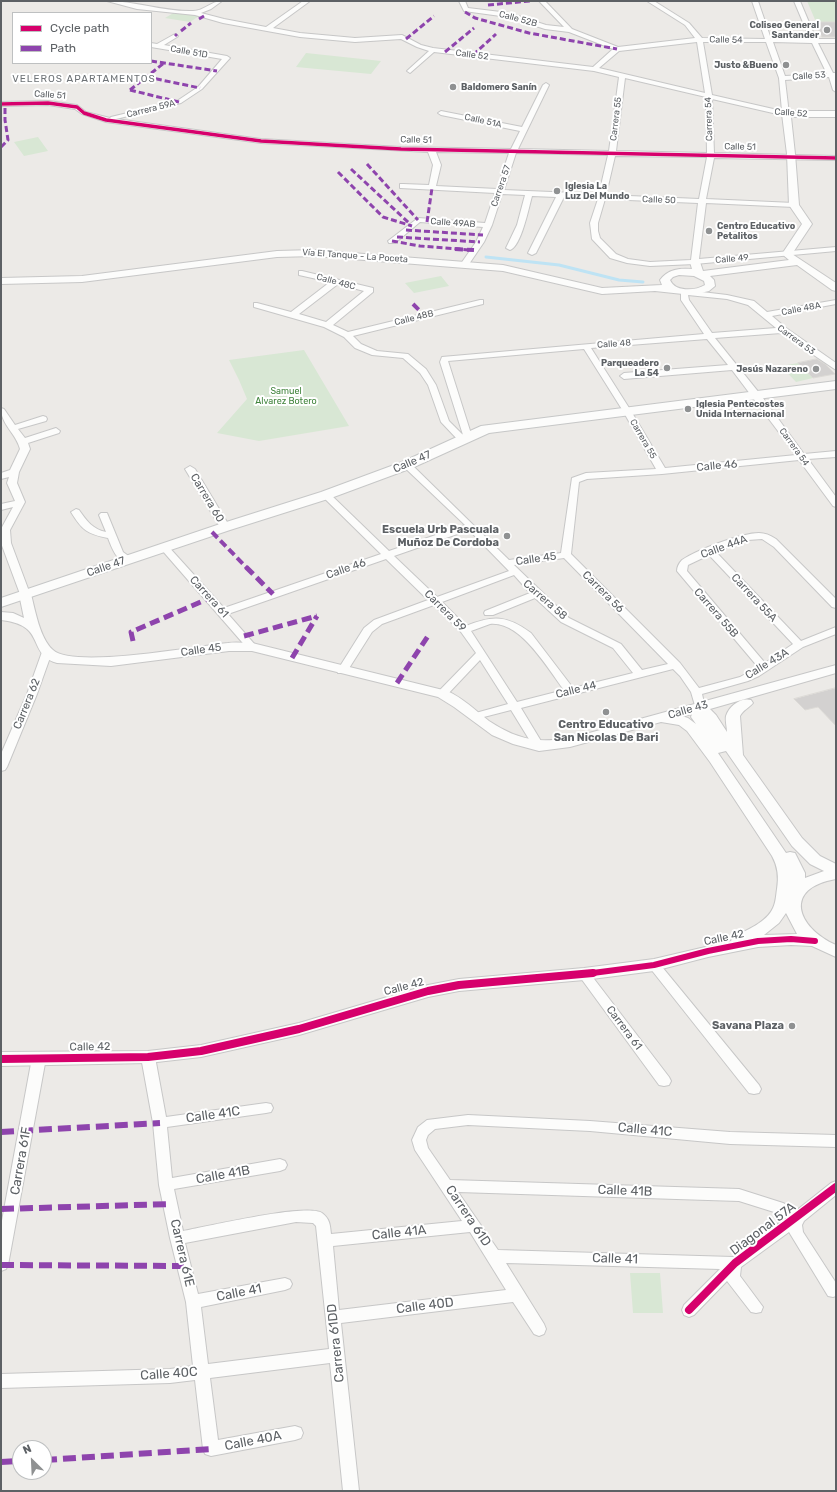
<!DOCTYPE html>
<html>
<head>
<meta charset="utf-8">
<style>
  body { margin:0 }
  #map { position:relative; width:837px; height:1492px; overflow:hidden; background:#eceae7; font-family:Rubik,sans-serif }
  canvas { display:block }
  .frame { position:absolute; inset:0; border:2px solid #5d6165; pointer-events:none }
  .legend { position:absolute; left:12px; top:12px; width:140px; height:52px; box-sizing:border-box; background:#fff; border:1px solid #bec0c1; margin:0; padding:5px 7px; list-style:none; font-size:12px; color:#5d6165 }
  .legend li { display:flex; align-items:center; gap:8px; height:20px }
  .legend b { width:20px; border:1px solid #bec0c1 }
  .north { position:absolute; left:12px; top:1440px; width:40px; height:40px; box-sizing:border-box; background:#fff; border:1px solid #bec0c1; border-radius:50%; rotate:336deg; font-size:11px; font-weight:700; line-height:16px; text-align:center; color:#5d6165 }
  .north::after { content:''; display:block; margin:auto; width:14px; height:18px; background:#8f9192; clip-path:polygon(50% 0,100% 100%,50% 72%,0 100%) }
</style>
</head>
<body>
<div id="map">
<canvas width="837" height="1492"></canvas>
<div class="frame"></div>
<ul class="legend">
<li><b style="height:5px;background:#d6006c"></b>Cycle path</li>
<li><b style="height:5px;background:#8e44ad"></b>Path</li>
</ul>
<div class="north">N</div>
</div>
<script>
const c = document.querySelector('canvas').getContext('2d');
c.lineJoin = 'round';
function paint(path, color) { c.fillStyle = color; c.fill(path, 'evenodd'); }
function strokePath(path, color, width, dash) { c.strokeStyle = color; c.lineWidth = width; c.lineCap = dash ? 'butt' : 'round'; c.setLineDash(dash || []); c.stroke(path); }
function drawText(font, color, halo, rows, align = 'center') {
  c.font = font + ' Rubik,sans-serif'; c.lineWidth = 4; c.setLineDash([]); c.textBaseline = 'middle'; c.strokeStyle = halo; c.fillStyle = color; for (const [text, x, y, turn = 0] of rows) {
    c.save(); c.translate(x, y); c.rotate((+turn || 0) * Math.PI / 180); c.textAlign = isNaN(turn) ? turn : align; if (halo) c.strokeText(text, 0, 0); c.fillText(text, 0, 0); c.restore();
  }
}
const green = new Path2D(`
  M807,1H836V22H816Z
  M175,12L199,16L190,22L165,18Z
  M306,53L381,61L371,74L296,67Z
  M38,137L48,151L24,156L14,142Z
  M441,276L449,286L414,293L405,283Z
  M304,350L349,426L259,441L217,433L247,399L239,380L229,360Z
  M798,363L813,378L796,382L781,366Z
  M630,1273H660L663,1313H633Z`);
const stream = new Path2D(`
  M486,257L559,265L619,280L643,282`);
const building = new Path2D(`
  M816,22H836V37H822Z
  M817,359L825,364L835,374L813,378L798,363Z
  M836,688V726L818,707L805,710L794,699Z`);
const minor = new Path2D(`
  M107,1C135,1 165,12 193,11C204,11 211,1 222,1L211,9L201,13L224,19L266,27L303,1H310L273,28L300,33L355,38L402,35L421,45L433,48L593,67L613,49L569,32L545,29L508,17L464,11L459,1H465L468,8L509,13L546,25L564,27L539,1H545L572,29L618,47L695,38L685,25L647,1H654L689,23L702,38L765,39L752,1H758L771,39H810L794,1H800L816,39H836V43H818L833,73H836V92L833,90L829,77L785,80L789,114L786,116L712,99L714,153L836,156V160L714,158L706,199L794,203L798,205L794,207L706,203L699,259L836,247V251L695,264L650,266L627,263L610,258L592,239L590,223L598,199L564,197L536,253L532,255L528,253L556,197L532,196C529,207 521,247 510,250L506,248L517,225L525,195L502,194L492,225L484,242L467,267H464L460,265L476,242L483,227L420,222L395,243H389L388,241L418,218L485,223L495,193L400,188V184H403L429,185L433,165L428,152L261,143L106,122L82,114L75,109L48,105L1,106V102L48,101L77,105L86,112L110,118L111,117L177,101L198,87L222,59L151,47V43L157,44L175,34L178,36L177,37L164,45L227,56L230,58L202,89L181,103L116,119L261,139L401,147L511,149L520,131L441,115L438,113L441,111L522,127L543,85L546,83L549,85L518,149L609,151L619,77L594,71L434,52L410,73L407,71L408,70L429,51L417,47L401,39L355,42L300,37L223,23L195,15L137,9ZM697,42L705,93L599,68L619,51ZM703,42H766L779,78L782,111L712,95ZM773,42L812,43L827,74L785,76ZM625,78L706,97L707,153L616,151ZM436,152L509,153L497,189L436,186L441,165ZM516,153L608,155L599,194L504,190ZM615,156L707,157L699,199L606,195ZM605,199L698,203L691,260L650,262L628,259L616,254L600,238L598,231V223Z
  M299,271H302L373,288V292L333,325L348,332L480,300H483V304L353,336L361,344L377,351L408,354L426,369L436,385L449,421L463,435L440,362L442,357L704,334L681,300V292L685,290L727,295L754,301L767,312L836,300V304L772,316L786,328L836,363V370L781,333L715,338L760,394L804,454L836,451V457L808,459L836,497V507L833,506L799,460L662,474L587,479L579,482L571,554L680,663L699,688L740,677L758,667L677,571C677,567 679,563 682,560C697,550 741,533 759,533C765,533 770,535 776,539L836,599V608L832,607L774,547L762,539L748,540L716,552L801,641L836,627V634L803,647L759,676L748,681L702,694L705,707L700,710L696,709L691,692L680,676L673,669L521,708L544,746L543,749H535L511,710L476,719L472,718L471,716L472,714L508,704L480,660L446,696H438L437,694L438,692L476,653L461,632L434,605L382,624L372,632L346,673H338L337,671L364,628L374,620L428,600L386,559L228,614L257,647L256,649H248L161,549L159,547L161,545H167L224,608L381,554L323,497L321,495L323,493H329L389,551L465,525L404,467L402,465L404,463H410L509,560L561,553L572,478L586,473L656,469L623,411L584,349L448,361L472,437L465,441H459L441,422L428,385L420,373L403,358L372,355L355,348L344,337L324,327L254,307V303H257L291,312L330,282L299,275ZM338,284L364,291L326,322L299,314ZM688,295L727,299L748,305L776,328L712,333L689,300ZM707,339L728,365L624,373L620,376L624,379L732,370L796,455L665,468L631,411L591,348ZM469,530L509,571L437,597L394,556ZM709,555L793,644L765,663L687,571L688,565ZM564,558L668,664L642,670L621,644L569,618L514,565ZM514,575L530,593L485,611L484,613L485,615H493L535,598L561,622L613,648L633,673L573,688L531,633C507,615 493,615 466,626L442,602ZM490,624C521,621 547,668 564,690L517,702L471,631Z
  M1,408L4,409L15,425L43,416L46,417L47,419L46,421L18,429L25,438L56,428L60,431L59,433L28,443L30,449L19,472L17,483L25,502L10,530L11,543L30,594L25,597L20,594L1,543V529L13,507L1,510V504L15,501L7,483L9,477L1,479V473L10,470L20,449C16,433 1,425 1,408Z
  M190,466L195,469L230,527L228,529L225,530L220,527L185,469Z
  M76,509L79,510C87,521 92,529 106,532L99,515L101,513H107L123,552L134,560L132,562C118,566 112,548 108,538C87,534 82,530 71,512Z
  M47,649L52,652L37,694L7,767L5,770L1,771V754L27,694L42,652Z
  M654,960L658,962L759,1085L761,1089L759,1093L754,1094L749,1093L650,968L648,965L650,962Z
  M584,969L588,971L669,1077L671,1081L669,1085L664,1086L659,1085L580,977L578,974L580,971Z
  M148,1052L153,1053L155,1057L166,1117L266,1103L271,1104L273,1108L271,1112L266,1113L167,1127L172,1178L280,1159L285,1161L287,1165L285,1169L280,1171L174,1189L183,1231C206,1227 306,1203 322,1213C330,1219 330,1225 331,1234L462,1221L415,1150L412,1140L418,1127L427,1120L468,1115L590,1121L730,1132L836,1135V1147L730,1144L590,1131L468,1125L435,1129L428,1135L426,1140L428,1148L450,1180L739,1189L783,1203L797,1210L831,1183L836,1181V1195L804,1221L802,1225L803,1232L836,1283V1296L833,1297L828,1296L789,1232L741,1267L740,1276L763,1307L761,1312L756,1313L751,1312L727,1281L694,1315L689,1317L684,1315L682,1310L684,1305L720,1269L506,1263L544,1324L546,1329L544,1334L539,1336L534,1334L513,1302L341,1323L359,1491H343L330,1363L210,1378L218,1440L295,1426L301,1428L303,1433L301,1438L295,1440L211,1456L205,1454L203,1449L195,1380L170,1383L1,1388V1374L170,1369L193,1366L186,1302L170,1238L159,1185L153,1123L141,1057L143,1053ZM458,1192L739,1201L774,1212L786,1218L733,1257L498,1250ZM296,1222L313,1223L316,1226L329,1349L208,1364L201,1307L285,1290L290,1288L292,1284L290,1280L285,1278L198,1294L185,1243ZM470,1232L506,1290L339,1310L333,1246Z
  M39,1053L44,1054L46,1058L8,1265L6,1269L1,1271V1226L32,1058L34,1054Z`);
const tertiary = new Path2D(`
  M786,111H836V117H791L795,154L799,205L812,224L792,254L836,283V291L832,290L797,265L710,276L714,280L715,286L709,291L692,295L655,291L602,294L503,271L314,256L277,257L82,282L1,284V278L82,276L277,251L314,250L503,265L602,288L662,285L660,280C668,269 680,268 692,269L690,262L695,259L700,262L703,271L789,260L782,254L802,224L789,205L787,154L782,114ZM679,275L694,276L704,281L705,285C695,291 675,292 670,280L673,277Z
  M25,590L29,591L31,594C35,610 40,639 53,650C74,669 196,646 228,643C236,642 244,643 252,643L447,691C463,698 475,710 489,721C522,743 545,744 582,735L836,665V673L710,709L716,715L727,732C727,727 725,720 726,716C729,706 741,697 751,700L753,703C749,708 743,710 740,716L743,755L802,838L820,856L836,864V879C783,888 796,927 836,945V957L812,946L791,945L758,947L708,957L654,971L584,980L459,991L428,997L299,1035L201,1057L148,1063L1,1066V1052L148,1051L201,1045L299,1023L428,985L459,979L584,968L654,959L731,941L733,937C747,930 767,922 773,908C776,902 776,895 777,889C779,877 778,867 772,856L710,762L687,731L679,725L661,722L570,747L539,751L513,744L492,735L454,707L438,697L252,651H229L111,666L57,663C35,657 39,639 27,629C20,623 10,621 1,620V612L13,613L24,618L19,594L21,591ZM692,714L691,717L696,724L688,718L682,716ZM726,751L792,846L810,864L824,871L805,878V873L795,853L790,852L786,853L718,753ZM786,913L797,934L764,935L779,923Z`);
const secondary = new Path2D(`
  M836,381V389L489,433L412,468L331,498L230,530L1,607V598L220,524L321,492L402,462L481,426Z`);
const quietFar3 = new Path2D(`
  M488,5L530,1
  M465,12L475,18L529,33L617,49
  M199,19L204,16
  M181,31L191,23
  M175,36L177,34
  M406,39L434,16
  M445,52L474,28
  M473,55L496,34
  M151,61L217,71
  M147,77L200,88
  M130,90L179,102
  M130,90L164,63
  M1,147L8,140L5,120V104
  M367,164L418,220
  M351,169L409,223
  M338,172L383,217L412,226
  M427,222L432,188
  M406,230L483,235
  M397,237L480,242
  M392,241L420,246L469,250`);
const quietFar2 = new Path2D(`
  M455,249L474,250
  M413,304L424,315
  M212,532L247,568`);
const quietFar1 = new Path2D(`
  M246,567L273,594
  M244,636L317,616
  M133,641L131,632L210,598
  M292,658L317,616
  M397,683L428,636`);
const quiet = new Path2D(`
  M1,1132L160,1123
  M1,1209L171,1204
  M1,1265L184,1266
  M44,1460L211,1449
  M1,1462L20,1461`);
const cyclewayFar2 = new Path2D(`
  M1,104L48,103L77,107L84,113L106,120L261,141L401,149L836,158`);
const cyclewayFar1 = new Path2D(`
  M585,974L654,965L708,951L758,941L791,939L815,941`);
const cycleway = new Path2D(`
  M1,1059L148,1057L201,1051L299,1029L428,991L459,985L593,973
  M689,1310L735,1263L836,1187`);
const markers = [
  [827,30,4,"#8f9192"],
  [786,65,4,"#8f9192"],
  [453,87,4,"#8f9192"],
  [557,191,4,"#8f9192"],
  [709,231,4,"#8f9192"],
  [667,368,4,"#8f9192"],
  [816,369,4,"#8f9192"],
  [688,409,4,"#8f9192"],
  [507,536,4,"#8f9192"],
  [606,712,4,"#8f9192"],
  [792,1026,4,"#8f9192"]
];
const farStreetnames = [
  ["Calle 52B",518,19,15],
  ["Calle 54",726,40,1],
  ["Calle 51D",189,52,10],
  ["Calle 52",472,55,7],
  ["Calle 53",809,76,-4],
  ["Calle 51",50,95,4],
  ["Carrera 59A",151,109,-14],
  ["Calle 52",791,113,4],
  ["Carrera 55",616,119,-83],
  ["Carrera 54",709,119,-92],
  ["Calle 51A",483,121,12],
  ["Calle 51",416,140,1],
  ["Calle 51",740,147,1],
  ["Carrera 57",501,186,-71],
  ["Calle 50",659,200,2],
  ["Calle 49AB",453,223,4],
  ["Vía El Tanque - La Poceta",355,256,4],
  ["Calle 49",732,259,-5],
  ["Calle 48C",336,282,15],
  ["Calle 48A",801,309,-11],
  ["Calle 48B",414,318,-14],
  ["Carrera 53",796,340,36],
  ["Calle 48",614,344,-4],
  ["Carrera 55",643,439,60],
  ["Carrera 54",794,447,54]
];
const farPoinames = [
  ["Coliseo General",819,25],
  ["Santander",819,35],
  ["Justo &Bueno",778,65],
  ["Baldomero Sanín",461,87,"left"],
  ["Iglesia La",565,186,"left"],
  ["Luz Del Mundo",565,196,"left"],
  ["Centro Educativo",717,226,"left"],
  ["Petalitos",717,236,"left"],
  ["Parqueadero",659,363],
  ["La 54",659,373],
  ["Jesús Nazareno",808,369],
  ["Iglesia Pentecostes",696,404,"left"],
  ["Unida Internacional",696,414,"left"]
];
const farParknames = [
  ["Samuel",286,391],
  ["Alvarez Botero",286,401]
];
const farNeighbourhoodnames = [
  ["VELEROS APARTAMENTOS",84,79]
];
const streetNames = [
  ["Calle 47",412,462,-23],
  ["Calle 46",717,466,-5],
  ["Carrera 60",207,498,59],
  ["Calle 44A",724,547,-20],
  ["Calle 45",536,559,-8],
  ["Calle 47",106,567,-19],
  ["Calle 46",346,569,-19],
  ["Carrera 56",603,592,45],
  ["Carrera 61",209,597,48],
  ["Carrera 55A",754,598,47],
  ["Carrera 58",545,600,41],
  ["Carrera 59",445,611,45],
  ["Carrera 55B",716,613,49],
  ["Calle 45",201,650,-8],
  ["Calle 43A",767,664,-31],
  ["Calle 44",576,690,-14],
  ["Carrera 62",27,704,-68],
  ["Calle 43",688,710,-16],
  ["Calle 42",724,938,-12],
  ["Calle 42",404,987,-15],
  ["Carrera 61",624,1028,53],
  ["Calle 42",90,1047,-1]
];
const poiNames = [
  ["Escuela Urb Pascuala",499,530],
  ["Muñoz De Cordoba",499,543],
  ["Centro Educativo",606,725,"center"],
  ["San Nicolas De Bari",606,738,"center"],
  ["Savana Plaza",784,1026]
];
const nearStreetnames = [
  ["Calle 41C",213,1115,-8],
  ["Calle 41C",645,1130,5],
  ["Carrera 61F",21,1161,-80],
  ["Calle 41B",223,1175,-10],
  ["Calle 41B",625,1191,2],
  ["Carrera 61D",468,1216,56],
  ["Diagonal 57A",763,1229,-37],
  ["Calle 41A",399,1233,-6],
  ["Carrera 61E",182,1253,77],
  ["Calle 41",615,1259,2],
  ["Calle 41",239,1293,-11],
  ["Calle 40D",425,1306,-7],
  ["Carrera 61DD",336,1343,-96],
  ["Calle 40C",169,1374,-4],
  ["Calle 40A",253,1441,-11]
];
paint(green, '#d8e7d4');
strokePath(stream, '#bee3f4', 3);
paint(building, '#d3d1d0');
strokePath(building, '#dcdad6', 1);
strokePath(minor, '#c7c7c7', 2);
strokePath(tertiary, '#c7c7c7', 2);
strokePath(secondary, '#c6c7c7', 2);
paint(minor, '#fcfcfb');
paint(tertiary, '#fcfcfb');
paint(secondary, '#fcfcfb');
strokePath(quietFar3, '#8e44ad', 3, [6, 3]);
strokePath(quietFar2, '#8e44ad', 4, [8, 4]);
strokePath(quietFar1, '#8e44ad', 5, [10, 5]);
strokePath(quiet, '#8e44ad', 6, [13, 6]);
strokePath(cyclewayFar2, '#d6006c', 3.5);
strokePath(cyclewayFar1, '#d6006c', 6);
strokePath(cycleway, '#d6006c', 8);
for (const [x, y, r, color] of markers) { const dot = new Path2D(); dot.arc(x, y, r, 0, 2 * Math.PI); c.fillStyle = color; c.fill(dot); strokePath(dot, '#fff', 1.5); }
drawText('9px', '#5d6165', '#fff', farStreetnames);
drawText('bold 9px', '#5d6165', '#fff', farPoinames, 'right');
drawText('9px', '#41843d', '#fff', farParknames);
c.letterSpacing = '1px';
drawText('10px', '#6e7377', '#fff', farNeighbourhoodnames);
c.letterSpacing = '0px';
drawText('11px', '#5d6165', '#fff', streetNames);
drawText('bold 11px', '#5d6165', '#fff', poiNames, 'right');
drawText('13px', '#5d6165', '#fff', nearStreetnames);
</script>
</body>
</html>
